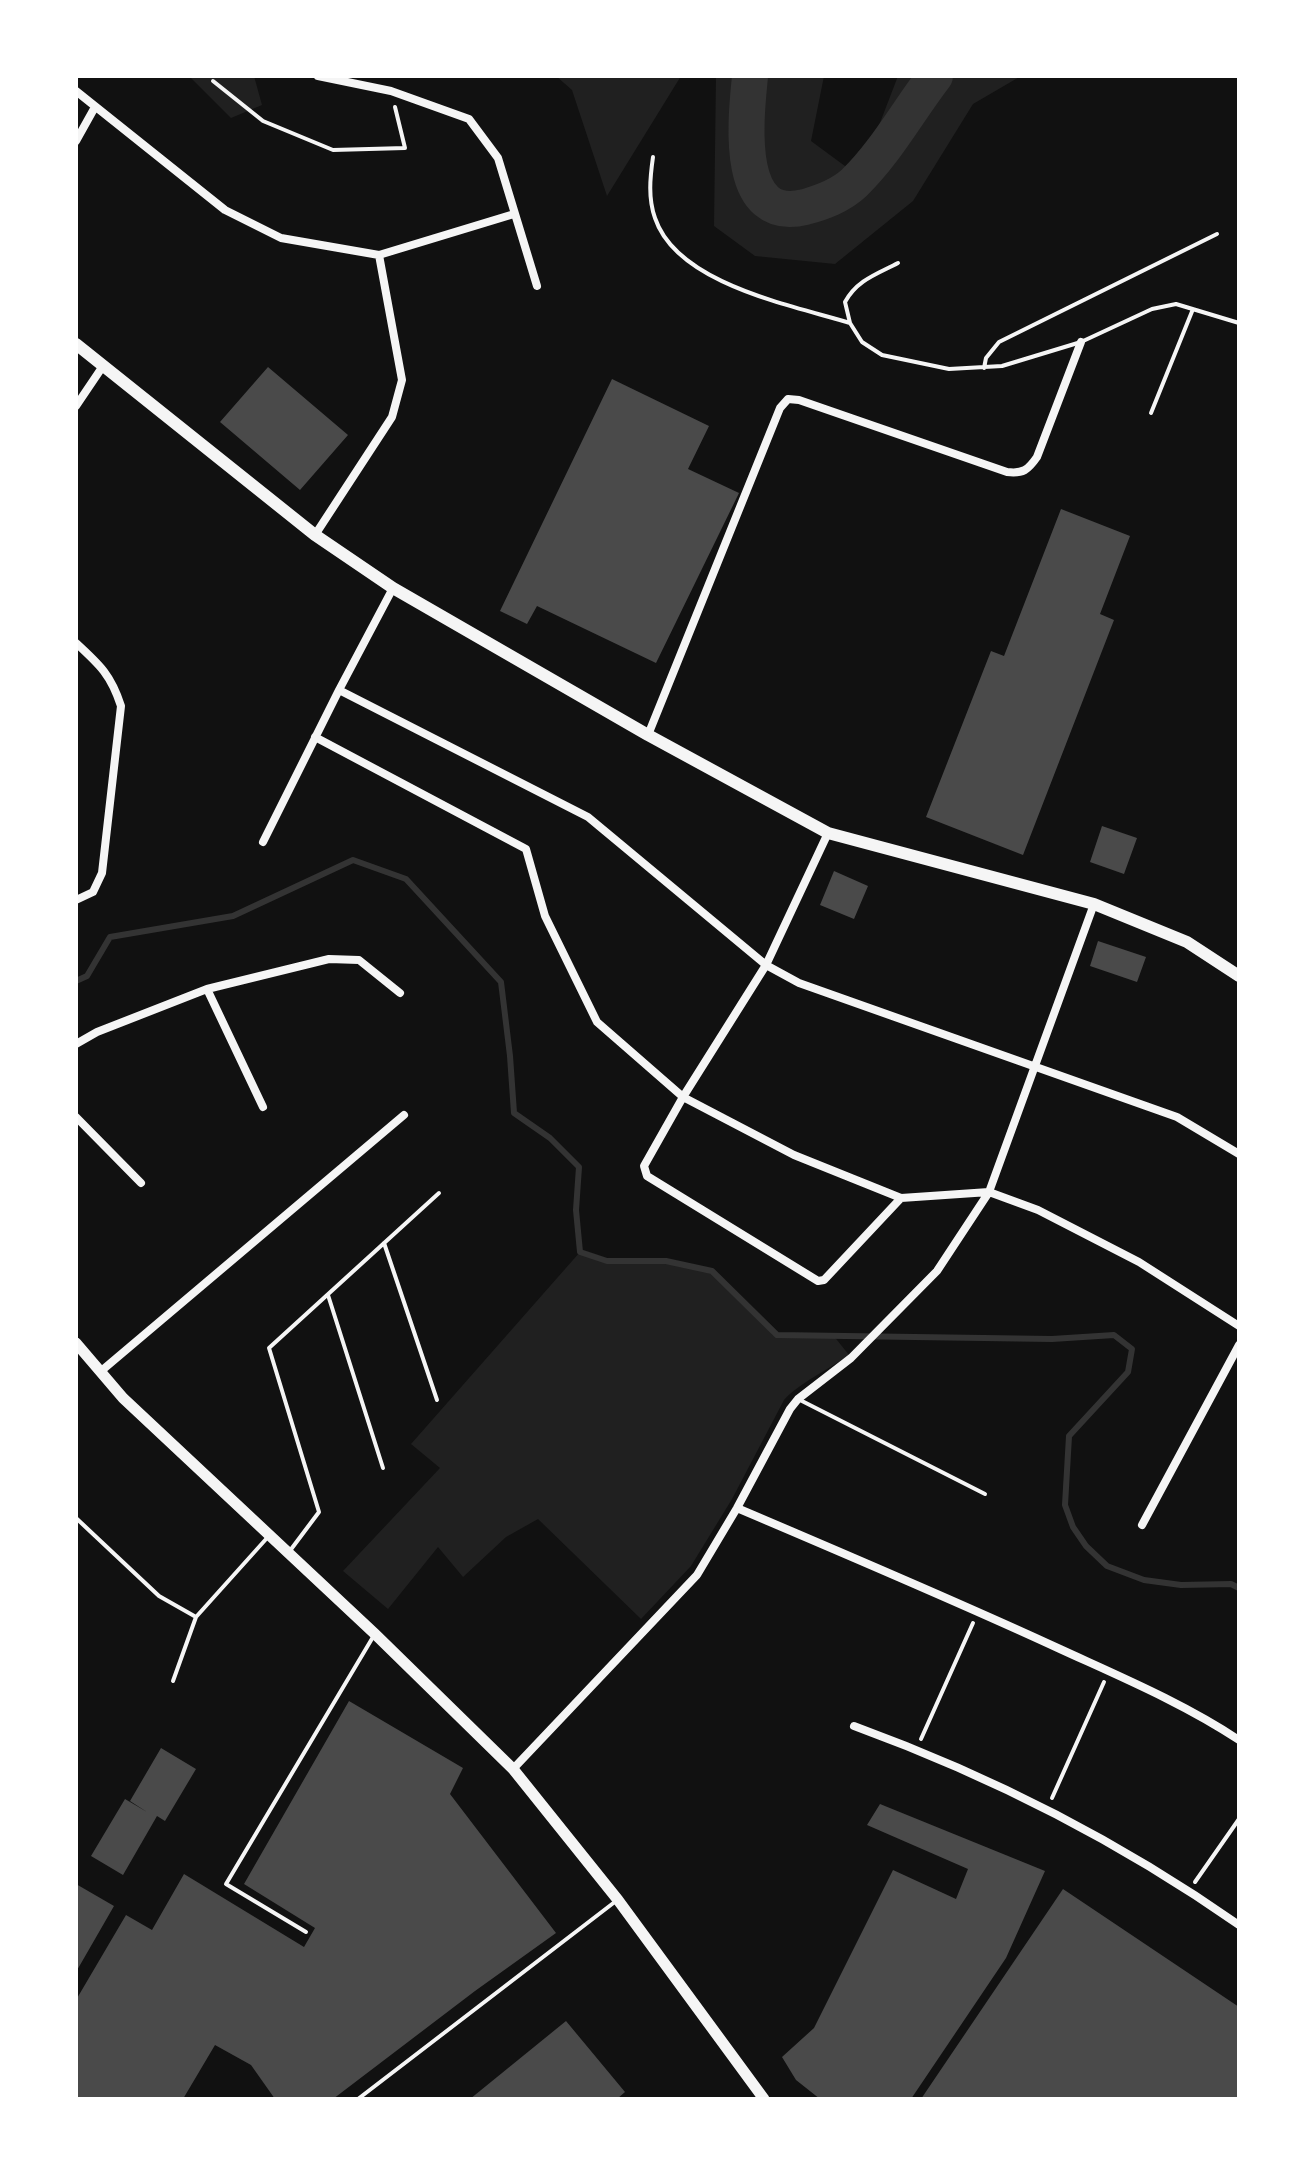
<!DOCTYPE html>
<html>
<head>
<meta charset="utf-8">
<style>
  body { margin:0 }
  #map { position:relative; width:1315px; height:2175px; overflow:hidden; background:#111; font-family:Montserrat,sans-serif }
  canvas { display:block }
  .frame { position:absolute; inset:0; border:78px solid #fff; pointer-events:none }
</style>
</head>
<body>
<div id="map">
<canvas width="1315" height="2175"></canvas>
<div class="frame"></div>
</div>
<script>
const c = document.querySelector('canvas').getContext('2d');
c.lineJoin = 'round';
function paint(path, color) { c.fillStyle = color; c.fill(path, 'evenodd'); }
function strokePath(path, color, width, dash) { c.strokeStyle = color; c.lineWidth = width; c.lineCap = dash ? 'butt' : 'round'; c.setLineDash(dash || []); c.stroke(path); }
const green = new Path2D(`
  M189,76H254L262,105L231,118Z
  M556,76H681L607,196L572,90Z
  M716,76H824L811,141L849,169L878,128L898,76H1021L973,104L913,201L835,264L755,256L714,226Z
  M580,1252L607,1261H666L712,1271L777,1335H833L849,1355C829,1369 798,1384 784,1400L732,1499L691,1566L641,1619L538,1519L506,1537L463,1577L438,1547L388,1609L343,1571L440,1468L411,1444Z`);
const stream = new Path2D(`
  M76,981L87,976L110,937L233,916L353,860L406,879L501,982L510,1056L514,1113L550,1138L579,1167L576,1210L580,1252L607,1261H666L712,1271L777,1335L1052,1339L1114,1335L1132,1349L1128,1372L1069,1436L1065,1505L1073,1527L1086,1546L1107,1566L1144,1580L1181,1585L1231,1584L1239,1588`);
const river = new Path2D(`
  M750,76C746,118 733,225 805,207C823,202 840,196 854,183C886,152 908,111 935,76`);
const building = new Path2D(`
  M268,367L348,435L300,490L220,422Z
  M612,379L709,426L688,469L739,493L656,663L537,606L527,624L500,611Z
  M1061,509L1130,536L1100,614L1114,620L1023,855L926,817L991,651L1004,656Z
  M1102,826L1137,838L1124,874L1090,862Z
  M834,871L868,886L854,919L820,905Z
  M1098,941L1146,957L1137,982L1090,966Z
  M349,1701L463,1768L450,1794L556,1933L475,1991L333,2099H275L251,2065L215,2045L183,2099H76V2000L126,1915L152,1930L184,1874L304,1947L315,1928L244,1884Z
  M161,1748L196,1769L165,1821L157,1816L123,1875L91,1856L125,1799L147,1812L130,1801Z
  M880,1804L1045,1871L1006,1958L911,2099H820L796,2080L782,2057L814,2028L893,1870L956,1899L968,1869L867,1825Z
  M76,1884L114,1906L76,1972Z
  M1063,1889L1239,2007V2099H921Z
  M566,2021L625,2092L617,2099H470Z`);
const path = new Path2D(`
  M213,81L263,121L333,150L405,148L395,107
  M921,1739L973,1623
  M1052,1798L1104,1682
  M1195,1882L1239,1819`);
const service = new Path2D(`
  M653,157C650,178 648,198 655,218C677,284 791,305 850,323
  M898,263C877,274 857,280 845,302L850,323L862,342L882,355L949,369L1002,366L1081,342L1152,309L1176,304L1239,323
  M984,368L986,358L999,342L1217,234
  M1151,413L1193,309
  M384,1243L437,1400
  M328,1295L383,1468
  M800,1400L985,1494
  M76,1518L159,1596L196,1617
  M289,1552L319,1512L269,1348L439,1193
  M173,1681L196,1617L267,1538
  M306,1932L226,1884L373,1637
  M358,2099L616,1901`);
const minor = new Path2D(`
  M318,76L391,91L469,119L498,158L537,286
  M76,91L225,210L281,238L379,255L514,214
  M76,141L95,107
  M76,406L103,366
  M315,535L392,417L402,380L379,255
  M76,643C100,665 111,675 121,706L102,873L93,892L76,900
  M339,690L588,817L766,965L799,983L1177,1117L1239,1154
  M648,735L780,408L788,399L799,400L1007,472C1023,474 1028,470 1037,457L1081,342
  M315,737L526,849L545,916L597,1022L683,1097L794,1155L901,1198
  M828,833L766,965L683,1097L644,1166L647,1176L818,1281L824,1280L901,1198L989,1192L1038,1210L1139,1262L1239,1326
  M263,842L339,690L393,588
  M207,989L263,1107
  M76,1044L97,1032L207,989L329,959L359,960L400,993
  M76,1117L141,1183
  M100,1372L404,1115
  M737,1508C845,1554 954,1600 1060,1649C1121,1677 1183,1703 1239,1740
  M1142,1525L1239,1345
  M854,1726C991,1776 1119,1841 1239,1925
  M513,1769L697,1575L737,1508L790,1409L798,1399L851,1358L937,1271L989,1192L1094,904`);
const tertiary = new Path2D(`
  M76,1343L123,1398L375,1634L513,1769L618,1900L764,2099`);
const secondary = new Path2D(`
  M76,344L315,535L393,588L648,735L828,833L1094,904L1187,942L1239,976`);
paint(green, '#202020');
strokePath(stream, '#333', 6);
strokePath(river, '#333', 36);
paint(building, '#4a4a4a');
strokePath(path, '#f5f5f5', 4);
strokePath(service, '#f5f5f5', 4);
strokePath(minor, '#f5f5f5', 8);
strokePath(tertiary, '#f5f5f5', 11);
strokePath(secondary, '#f5f5f5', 12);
</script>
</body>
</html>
